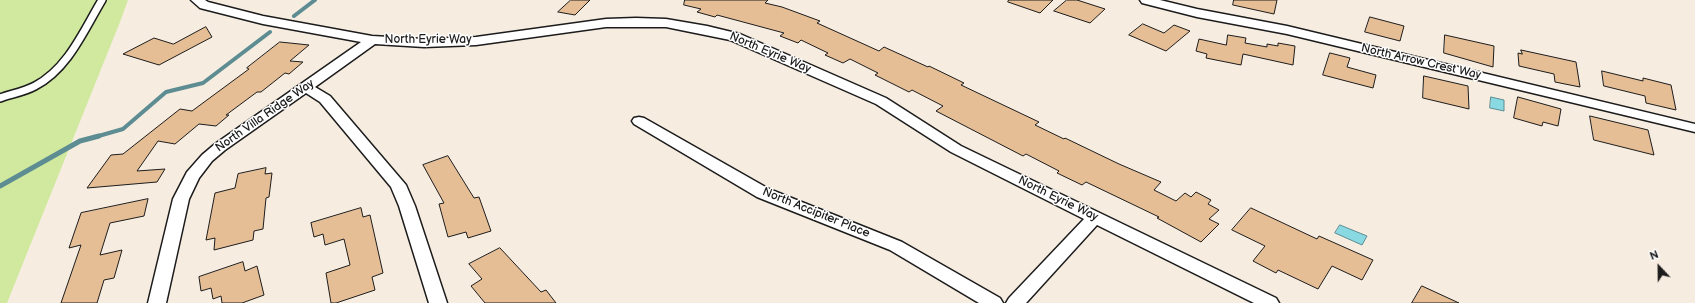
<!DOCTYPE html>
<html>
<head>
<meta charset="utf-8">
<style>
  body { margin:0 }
  #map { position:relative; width:1695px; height:303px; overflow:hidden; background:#f7ece0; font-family:"Balsamiq Sans",sans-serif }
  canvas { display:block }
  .north { position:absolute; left:1639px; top:247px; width:40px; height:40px; -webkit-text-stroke:3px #fff; paint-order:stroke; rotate:338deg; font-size:11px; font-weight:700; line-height:16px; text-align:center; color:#1c1c1c }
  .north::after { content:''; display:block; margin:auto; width:14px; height:18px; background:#1c1c1c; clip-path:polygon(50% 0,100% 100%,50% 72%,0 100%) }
</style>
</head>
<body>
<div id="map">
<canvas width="1695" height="303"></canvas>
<div class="north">N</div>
</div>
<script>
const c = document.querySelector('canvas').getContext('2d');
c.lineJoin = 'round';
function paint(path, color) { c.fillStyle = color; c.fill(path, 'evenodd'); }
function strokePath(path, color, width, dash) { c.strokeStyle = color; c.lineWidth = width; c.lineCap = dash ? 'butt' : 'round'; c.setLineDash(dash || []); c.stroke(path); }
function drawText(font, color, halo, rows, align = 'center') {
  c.font = font + ' "Balsamiq Sans",sans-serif'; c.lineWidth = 3; c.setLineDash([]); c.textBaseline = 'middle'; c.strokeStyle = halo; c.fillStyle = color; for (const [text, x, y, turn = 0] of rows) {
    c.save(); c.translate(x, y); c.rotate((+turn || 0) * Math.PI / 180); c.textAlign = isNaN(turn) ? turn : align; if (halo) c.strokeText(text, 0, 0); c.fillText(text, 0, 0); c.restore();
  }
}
const green = new Path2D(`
  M0,0H128L120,22L7,303H0Z`);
const water = new Path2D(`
  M1491,97L1504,100V111L1490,108Z
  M1340,225L1367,236L1362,245L1335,233Z`);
const streamFar1 = new Path2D(`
  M294,16L315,0
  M95,137L123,129L166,92L203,83L270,32`);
const stream = new Path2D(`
  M0,186L80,141L99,136`);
const building = new Path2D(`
  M571,0H590L575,15L558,12Z
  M685,0H768L765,3L782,7L820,21L817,23L879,51L884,47L928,67L929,66L964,83L961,85L1039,122L1035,125L1064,139L1065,138L1119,164L1161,182L1154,190L1176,201L1185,193L1191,197L1196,192L1211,200L1208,204L1219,210L1209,219L1219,224L1201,242L1157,218L1159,217L1086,182L1082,185L1057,173L1059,171L1026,154L1023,156L936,111L943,106L912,90L909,92L875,75L878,73L850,59L843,63L825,55L828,53L801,40L798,43L780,36L784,33L717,15L715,17L697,12L701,9L684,5Z
  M1009,0H1053L1040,13L1008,2Z
  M1067,0H1077L1105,9L1090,23L1054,11Z
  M1234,0H1277L1274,14L1233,5Z
  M1370,17L1404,26L1400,41L1365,32Z
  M1143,24L1164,33L1174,25L1190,31L1166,51L1129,35Z
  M206,27L212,37L159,65L123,54L154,38L173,44Z
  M1228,35L1246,38L1245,43L1267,47V44L1278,46V43L1295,46L1293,65L1243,54L1241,65L1206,58L1207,54L1196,51L1199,39L1226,45Z
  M1445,35L1494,46L1493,67L1444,53Z
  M280,42L309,45L290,61L303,62L289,74L285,73L261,92H257L226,115H229L216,126L199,124L175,144L158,141L137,171L165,169L157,182L87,188L111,155L123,154L180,109L192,111L249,69L247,68Z
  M1521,50L1576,62L1580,87L1555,82L1554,74L1519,66L1518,53L1522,54Z
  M1330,53L1350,58L1347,67L1376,75L1373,88L1323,75Z
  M1602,71L1643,81V78L1671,85L1676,110L1646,103L1645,96L1604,86Z
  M1424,76L1468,86L1469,109L1423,98Z
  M1518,97L1561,109L1558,126L1543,122L1542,126L1514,118Z
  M1590,116L1648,130L1654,155L1594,140Z
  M448,156L474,198L479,197L491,231L468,238L466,232L448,237L439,204L444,203L423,165Z
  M266,168L265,174L272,173L269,197L266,198L263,229L254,231L253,240L214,250L215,238L206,240L215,193L235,188L238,174Z
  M148,199L144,216L110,223L100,255L122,250L114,278L104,280L97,303H61L81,245L69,248L81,213Z
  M361,208L363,217L370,215L383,273L372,277L375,290L336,303H331L326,273L350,265L344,239L325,245L323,234L314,237L311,223Z
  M1251,208L1317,239L1319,236L1373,260L1362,280L1332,266L1318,289L1278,270L1276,273L1253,261L1265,246L1232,230Z
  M500,248L541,292L546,290L556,303H485L471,286L482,279L469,264Z
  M243,262L245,271L257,266L264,295L242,303H222L221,296L213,299L211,288L201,291L199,277Z
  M1422,286L1459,303H1412Z`);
const lane = new Path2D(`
  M0,98C11,94 24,92 35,86C68,69 84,30 102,0`);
const street = new Path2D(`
  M191,0H205L208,2L263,16L372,36L424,39L476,37L606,19L636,18L666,19L707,26L740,34L886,98L961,146L1276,298L1279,303H1254L1097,225L1026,303H1006L1009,298L1084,219L951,152L876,104L730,40L666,27H606L476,45L424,47L375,44L315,87L330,96L406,185L415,206L447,303H429L399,206L391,187L320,102L306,93L225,150L212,161L199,178L189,199L166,303H148L173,199L187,172L202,155L215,144L361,42L263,24L200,8Z
  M1140,0H1160L1197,9L1287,26L1695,124V132L1287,34L1197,17L1142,3Z
  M639,117L644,118L769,189L902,242L1000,298L1003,303H979L890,250L757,197L634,124L632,121L634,118Z`);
const streetNames = [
  ["North Eyrie Way",428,40],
  ["North Eyrie Way",770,53,23],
  ["North Arrow Crest Way",1421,62,13],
  ["North Villa Ridge Way",265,116,-35],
  ["North Eyrie Way",1058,199,26],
  ["North Accipiter Place",816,213,22]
];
paint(green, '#d0e99f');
paint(water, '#88d9e1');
strokePath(water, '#5d8d92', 1);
strokePath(streamFar1, '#5d8d92', 4);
strokePath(stream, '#5d8d92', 5);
paint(building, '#e5be96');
strokePath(building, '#1c1c1c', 1);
strokePath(lane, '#1c1c1c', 10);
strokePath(street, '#1c1c1c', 3);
strokePath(lane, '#fff', 7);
paint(street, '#fff');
drawText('12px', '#1c1c1c', '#fff', streetNames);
</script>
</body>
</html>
